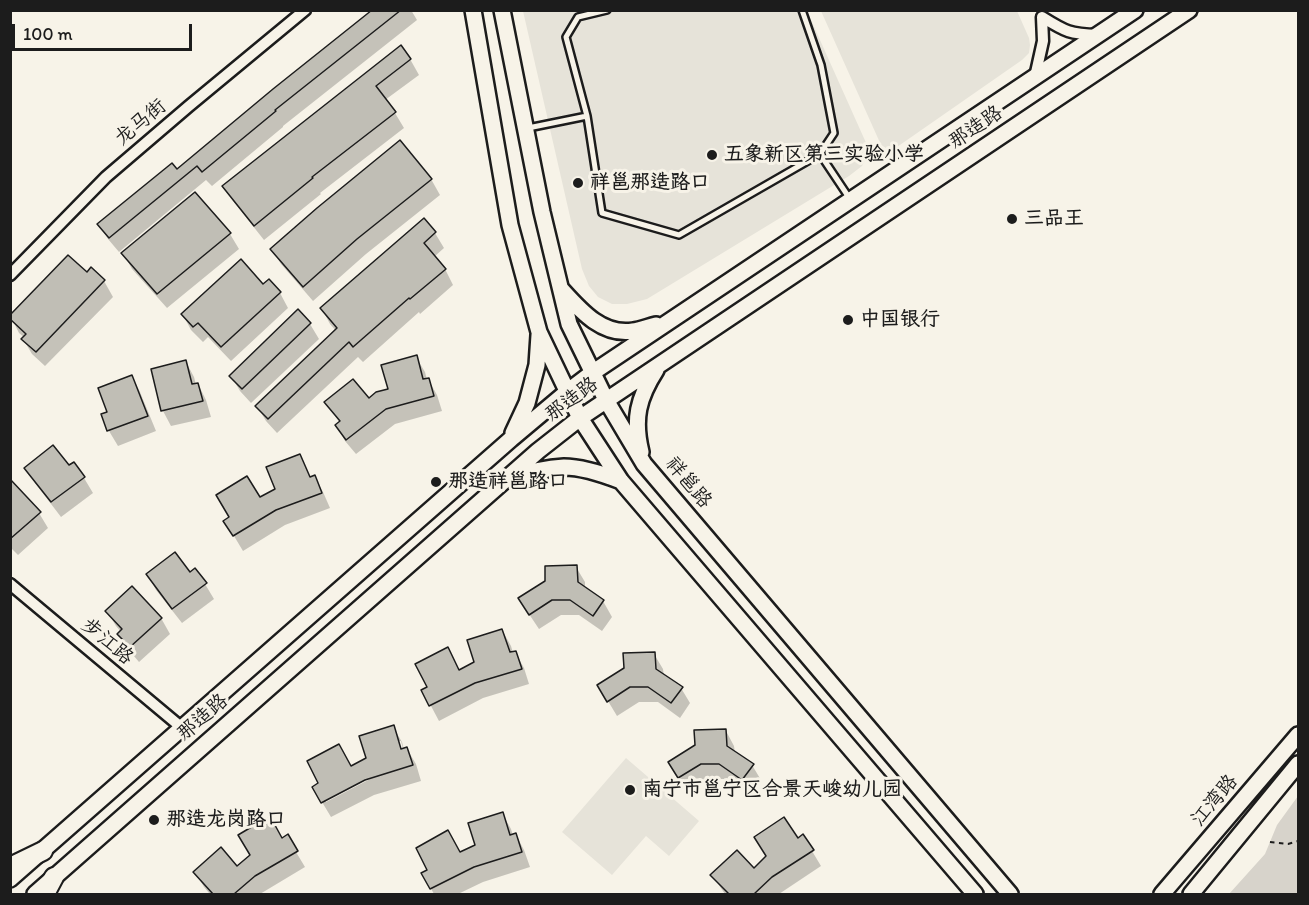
<!DOCTYPE html>
<html>
<head>
<meta charset="utf-8">
<style>
  body { margin:0 }
  #map { position:relative; width:1309px; height:905px; overflow:hidden; background:#f7f3e8; font-family:Itim,sans-serif }
  canvas { display:block }
  .frame { position:absolute; inset:0; border:12px solid #1c1c1c; pointer-events:none }
  .scale { position:absolute; left:12px; top:24px; width:180px; height:27px; box-sizing:border-box; border:3px solid #1c1c1c; border-top:0; padding-left:8px; font-size:18px; line-height:21px; white-space:nowrap; color:#1c1c1c; -webkit-text-stroke:4px #f7f3e8; paint-order:stroke }
</style>
</head>
<body>
<div id="map">
<canvas width="1309" height="905"></canvas>
<div class="frame"></div>
<div class="scale">100 m</div>
</div>
<script>
const c = document.querySelector('canvas').getContext('2d');
c.lineJoin = 'round';
function paint(path, color) { c.fillStyle = color; c.fill(path, 'evenodd'); }
function strokePath(path, color, width, dash) { c.strokeStyle = color; c.lineWidth = width; c.lineCap = dash ? 'butt' : 'round'; c.setLineDash(dash || []); c.stroke(path); }
function drawText(font, color, halo, rows, align = 'center') {
  c.font = font + ' Itim,"LXGW WenKai TC",sans-serif'; c.lineWidth = 6; c.setLineDash([]); c.textBaseline = 'middle'; c.strokeStyle = halo; c.fillStyle = color; for (const [text, x, y, turn = 0] of rows) {
    c.save(); c.translate(x, y); c.rotate((+turn || 0) * Math.PI / 180); c.textAlign = isNaN(turn) ? turn : align; if (halo) c.strokeText(text, 0, 0); c.fillText(text, 0, 0); c.restore();
  }
}
const built = new Path2D(`
  M523,11H807L867,145L868,152L866,159L862,166L849,176L647,299L627,304H612L598,297L589,286L582,269Z
  M821,11H1017L1029,38L1030,45L1029,53L1022,60L897,147L892,148H886L881,145Z
  M626,758L699,821L669,856L646,836L612,875L562,832Z`);
const green = new Path2D(`
  M1298,796V894H1229L1265,854L1277,825Z`);
const shadow = new Path2D(`
  M375,10H411L417,20L283,126V127L212,186L206,180L119,252L108,239L99,224L177,171Z
  M410,59L419,75L385,100L395,113L404,128L320,193L321,194L264,240L233,201L224,186Z
  M431,179L440,195L366,254L313,301L281,264L272,249Z
  M435,233L444,248L434,257L445,269L453,285L420,314L419,312L363,362L358,357L277,433L266,421L257,406L336,331L330,324L322,309Z
  M230,234L239,249L167,308L132,269L123,253Z
  M91,269L104,281L113,297L45,366L32,354L23,339L25,338L19,333L11,317L87,274Z
  M263,286L280,293L288,308L231,361L208,337L203,342L191,330L183,315Z
  M310,324L319,339L251,403L240,391L231,376Z
  M416,357L425,372L427,380L428,379L437,395L442,411L395,424L356,454L345,441L337,426L340,423L326,402L368,400L390,390Z
  M186,362L194,377L196,385L198,384L206,400L211,417L171,426L163,411L152,370Z
  M132,376L140,392L156,431L118,446L109,431L103,415L109,412Z
  M300,456L311,478L315,477L323,492L330,508L285,525L243,551L225,521L276,489Z
  M69,467L84,478L93,493L61,517L35,483L26,468Z
  M10,481L39,513L48,528L18,555L10,547Z
  M576,567L585,582V589L603,601L612,617L602,631L579,615H561L539,629L529,614Z
  M190,574L205,584L214,599L182,623L156,590L148,575Z
  M107,611L161,618L170,634L139,662L128,649L119,634L121,632L116,626Z
  M502,630L511,646L513,653L515,652L524,668L529,684L483,698L439,721L423,691L476,663Z
  M654,654L663,669L664,676L681,688L690,703L680,718L658,702H639L617,716L608,701Z
  M393,727L402,742L404,750L407,749L416,764L421,781L374,795L331,817L322,802L351,768L368,759ZM397,741H401L405,756L402,757ZM371,776L372,778L326,802V799Z
  M726,731L734,746L735,753L752,765L761,780L751,795L729,779H710L688,793L678,777Z
  M502,813L511,829L513,836L516,835L524,850L530,867L483,882L458,894H434L423,874L477,846Z
  M803,836L821,866L779,894H725L712,875L754,870Z
  M287,837L305,867L260,894H207L209,893L204,887L195,872L237,868Z`);
const building = new Path2D(`
  M372,10H401L275,110L276,111L202,172L197,166L109,238L97,224L172,163L177,169L273,89Z
  M401,45L411,59L376,86L396,112L312,177L313,178L254,226L222,186Z
  M400,140L432,179L357,239L303,287L270,249L317,208Z
  M195,192L231,233L157,294L121,253Z
  M424,218L436,232L424,243L446,269L410,299L409,298L353,347L349,342L268,419L255,406L337,328L320,308Z
  M68,255L87,272L91,267L105,280L36,352L21,339L26,334L10,319V315Z
  M241,259L263,284L269,279L281,292L221,347L198,323L193,327L181,314Z
  M298,309L311,323L242,389L229,376Z
  M417,355L423,379L429,378L434,396L386,409L346,440L335,425L340,421L324,402L353,379L369,398L376,392L388,389L381,365Z
  M186,360L192,384L198,383L203,401L161,411L151,369Z
  M132,375L148,416L107,431L101,414L107,412L98,388Z
  M53,445L69,465L74,462L85,477L51,502L24,468Z
  M300,454L310,477L315,475L322,493L276,510L233,536L223,521L229,517L216,495L247,476L260,497L275,489L266,467Z
  M10,479L41,512L10,539Z
  M175,552L190,572L195,568L207,583L172,609L146,574Z
  M577,565L578,582L604,600L593,616L570,600H552L529,615L518,598L545,581V566Z
  M132,586L162,618L130,647L117,634L122,629L105,611Z
  M502,629L510,652L516,651L522,669L475,683L429,706L421,690L427,687L415,664L448,647L459,670L474,662L467,640Z
  M655,652L656,669L683,687L671,703L648,687H630L607,702L597,685L624,668L623,653Z
  M394,725L401,749L407,747L413,765L365,780L321,803L312,787L318,783L307,761L339,744L351,766L366,758L359,736Z
  M726,729L727,746L754,764L742,780L719,764H701L678,778L668,762L695,745L694,730Z
  M503,812L510,835L516,833L522,852L474,867L430,889L421,873L427,870L416,848L448,830L460,852L475,845L468,823Z
  M270,816L282,838L288,834L298,851L255,876L234,894H213L193,872L221,847L237,866L250,855L238,835Z
  M784,817L798,838L803,834L814,850L772,877L754,894H729L710,875L737,850L754,868L766,856L754,837Z`);
const path = new Path2D(`
  M1270,842L1288,844L1298,841`);
const lane = new Path2D(`
  M802,10L821,65L834,133L820,154
  M587,116L566,37L578,17L607,10
  M528,128L587,116L602,213L679,235L820,154L850,199`);
const street = new Path2D(`
  M1035,77L1043,41L1042,17C1066,32 1070,34 1098,35
  M10,275L106,177L189,106L305,10
  M10,584L181,727`);
const secondary = new Path2D(`
  M473,10L510,225L539,332L580,418L621,481L975,894
  M502,10L542,212L569,324L606,400L644,464L1010,894
  M561,289C580,310 602,336 633,331C640,330 648,327 656,325
  M513,433L527,403L537,365L539,335
  M641,452C633,419 638,398 656,370
  M512,478C529,472 546,468 564,467C583,467 603,474 621,481
  M10,879L511,439L567,392L592,373L1135,10
  M35,894L538,451L580,418L1189,10
  M1162,894L1298,735
  M1191,894L1298,764`);
const primary = new Path2D(`
  M10,867L43,851
  M45,894L54,877`);
const markers = [
  [712,155,6,"#1c1c1c"],
  [578,183,6,"#1c1c1c"],
  [1012,219,6,"#1c1c1c"],
  [848,320,6,"#1c1c1c"],
  [436,482,6,"#1c1c1c"],
  [630,790,6,"#1c1c1c"],
  [154,820,6,"#1c1c1c"]
];
const streetNames = [
  ["龙马街",141,123,-40],
  ["那造路",976,128,-34],
  ["那造路",572,400,-37],
  ["祥邕路",688,483,50],
  ["步江路",107,642,40],
  ["那造路",203,718,-41],
  ["江湾路",1215,801,-50]
];
const poiNames = [
  ["五象新区第三实验小学",724,155],
  ["祥邕那造路口",590,183],
  ["三品王",1024,219],
  ["中国银行",860,320],
  ["那造祥邕路口",448,482],
  ["南宁市邕宁区合景天峻幼儿园",642,790],
  ["那造龙岗路口",166,820]
];
paint(built, '#e6e3d9');
paint(green, '#d7d3cb');
paint(shadow, '#0003');
paint(building, '#c0beb5');
strokePath(building, '#1c1c1c', 1.5);
strokePath(lane, '#1c1c1c', 10);
strokePath(street, '#1c1c1c', 15);
strokePath(secondary, '#1c1c1c', 20);
strokePath(primary, '#1c1c1c', 22);
strokePath(path, '#1c1c1c', 2, [4.5, 4.5]);
strokePath(lane, '#f7f3e8', 5);
strokePath(street, '#f7f3e8', 10);
strokePath(secondary, '#f7f3e8', 15);
strokePath(primary, '#f7f3e8', 18);
for (const [x, y, r, color] of markers) { const dot = new Path2D(); dot.arc(x, y, r, 0, 2 * Math.PI); c.fillStyle = color; c.fill(dot); strokePath(dot, '#f7f3e8', 2); }
drawText('20px', '#1c1c1c', '#f7f3e8', streetNames);
drawText('bold 20px', '#1c1c1c', '#f7f3e8', poiNames, 'left');
</script>
</body>
</html>
